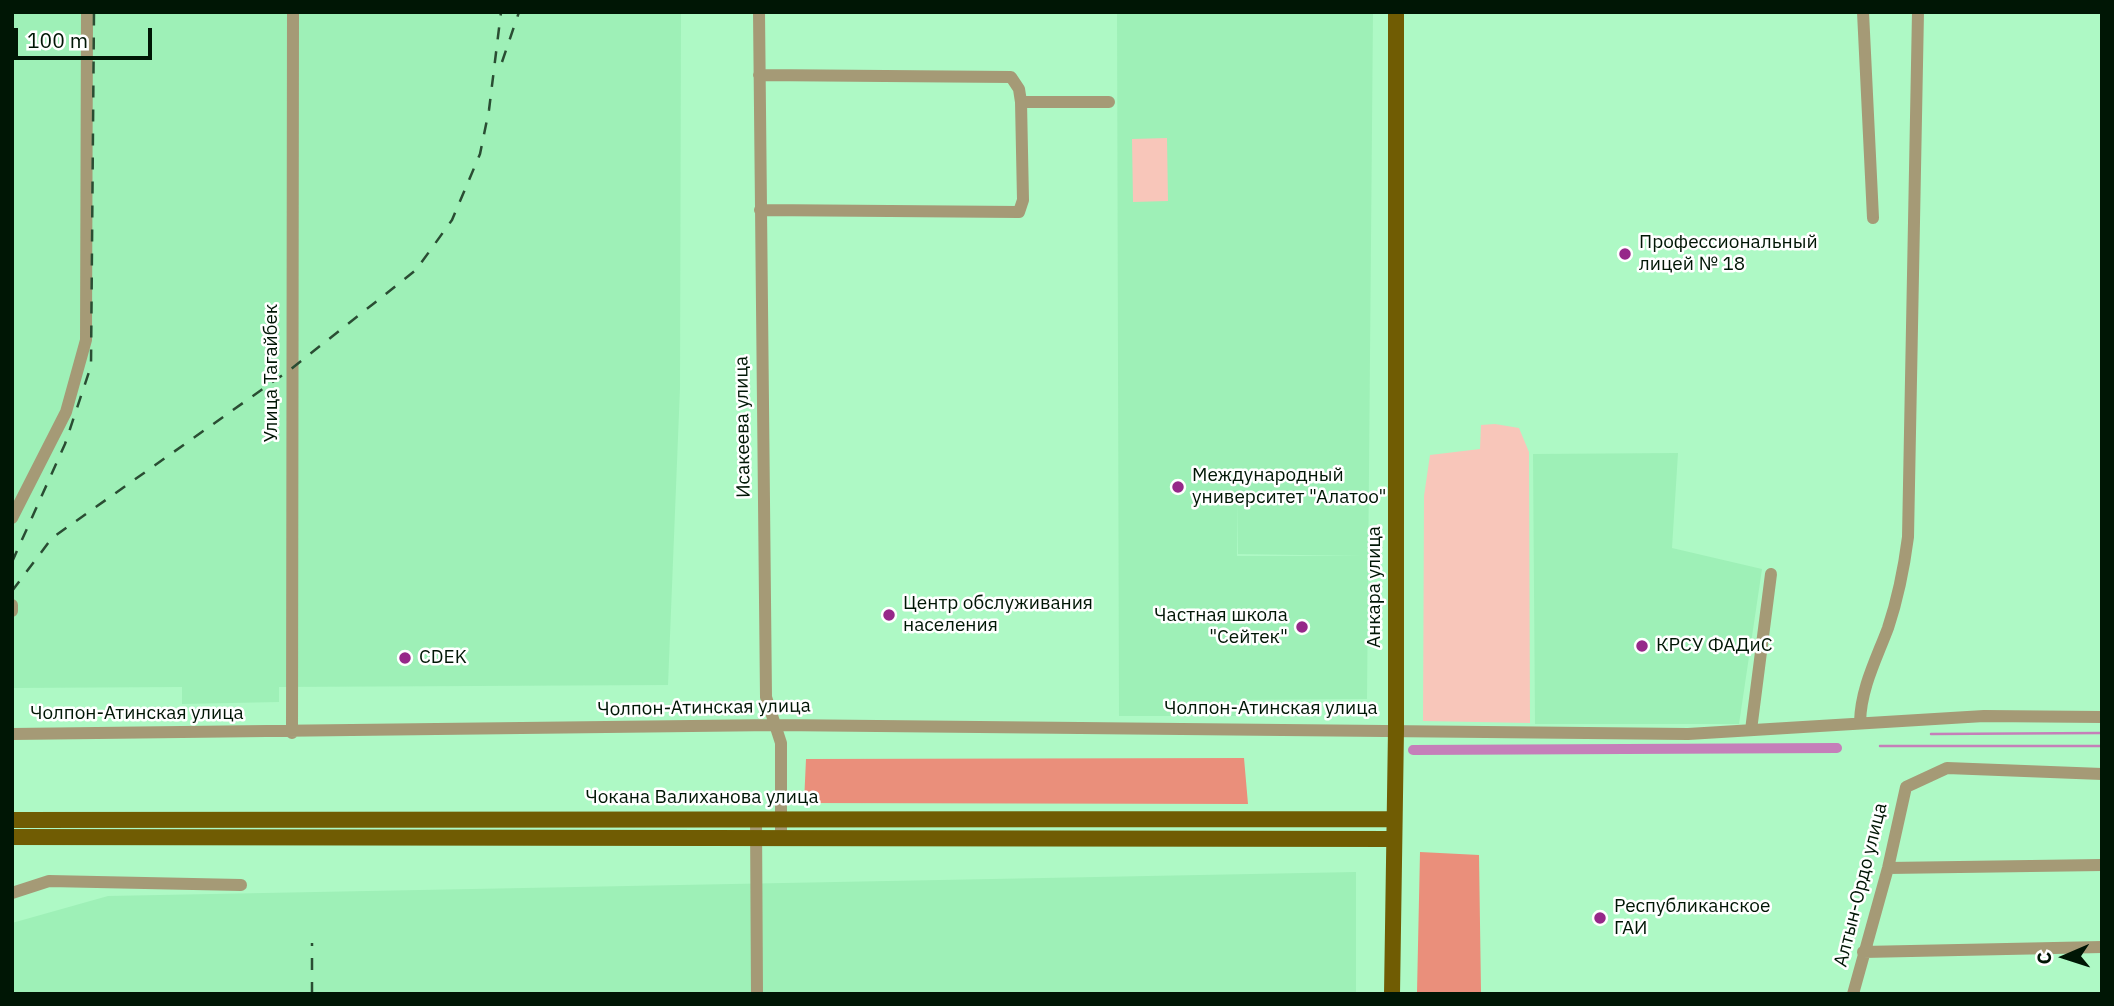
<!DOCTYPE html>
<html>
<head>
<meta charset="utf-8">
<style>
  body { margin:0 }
  #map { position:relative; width:2114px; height:1006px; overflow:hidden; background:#aef9c5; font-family:"IBM Plex Sans",sans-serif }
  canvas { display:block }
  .frame { position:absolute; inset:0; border:14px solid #001605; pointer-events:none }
  .north { position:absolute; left:2030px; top:922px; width:70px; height:70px; -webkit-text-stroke:5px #fff; paint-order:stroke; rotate:267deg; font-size:19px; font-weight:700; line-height:28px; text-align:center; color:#001605 }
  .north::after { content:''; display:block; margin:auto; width:24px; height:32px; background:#001605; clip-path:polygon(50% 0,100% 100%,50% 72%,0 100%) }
  .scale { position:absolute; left:14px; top:28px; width:138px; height:32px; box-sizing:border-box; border:4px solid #001605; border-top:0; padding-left:9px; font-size:21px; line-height:24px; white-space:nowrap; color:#001605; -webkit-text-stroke:5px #fff; paint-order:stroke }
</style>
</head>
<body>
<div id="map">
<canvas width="2114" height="1006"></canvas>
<div class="frame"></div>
<div class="north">С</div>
<div class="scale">100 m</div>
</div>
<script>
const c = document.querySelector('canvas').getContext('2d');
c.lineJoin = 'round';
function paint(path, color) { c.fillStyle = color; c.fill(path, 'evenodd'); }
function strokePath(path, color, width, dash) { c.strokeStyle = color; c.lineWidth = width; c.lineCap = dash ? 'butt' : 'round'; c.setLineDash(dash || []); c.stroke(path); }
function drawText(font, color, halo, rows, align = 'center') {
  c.font = font + ' "IBM Plex Sans",sans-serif'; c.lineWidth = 5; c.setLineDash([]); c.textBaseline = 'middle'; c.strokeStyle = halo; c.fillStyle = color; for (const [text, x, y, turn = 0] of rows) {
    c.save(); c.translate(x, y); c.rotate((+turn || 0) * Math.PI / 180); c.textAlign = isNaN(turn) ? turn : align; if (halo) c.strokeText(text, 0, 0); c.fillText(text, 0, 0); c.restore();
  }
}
const built = new Path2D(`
  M12,12H681L680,388L668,685L279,687V702L182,704V687L12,688Z
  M1117,12H1373L1367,699L1237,700L1236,716H1119ZM1237,499L1238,554L1363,556H1237Z
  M1678,453L1672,548L1762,569L1739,724H1535L1533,454Z
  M1356,872V994H12V923L108,896Z`);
const green = new Path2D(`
  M1167,138L1168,201L1133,202L1132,139Z
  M1495,424L1519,428L1529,452L1530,723L1423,721L1424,496L1430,455L1480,449L1481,425Z`);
const forest = new Path2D(`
  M1244,758L1248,804L804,803L806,759Z
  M1420,852L1479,855L1481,992H1417Z`);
const stream = new Path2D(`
  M1931,734L2102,733
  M1880,746H2102`);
const canal = new Path2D(`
  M1413,750L1837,748`);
const minor = new Path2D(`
  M759,12L766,697L781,743V840
  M1863,12L1873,218
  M759,75L1011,77L1019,89L1021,102L1023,200L1019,212L760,210
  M1021,102H1109
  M12,518L66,412L86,340L87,12
  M12,605V611
  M1860,722C1861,688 1876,660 1888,628C1898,598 1904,568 1908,537L1918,12
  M1751,730L1771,574
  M292,733L293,12
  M12,734L776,725L1688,734L1984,716L2102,717
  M756,819L757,994
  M1888,868L2102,865
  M12,893L49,881L241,885
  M1863,952L2102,947
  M1853,994L1888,868L1906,787L1947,768L2102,774`);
const major = new Path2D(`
  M12,820L1393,819
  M12,837L1393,839
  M1392,994L1396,730V12`);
const rail = new Path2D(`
  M502,62L519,12
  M12,562L65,444L91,366L94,12
  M12,591L52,538L291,369L416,270L452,220L480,154L489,110L501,12
  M312,994V943`);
const markers = [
  [1625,254,7,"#962889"],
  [1178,487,7,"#962889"],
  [889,615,7,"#962889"],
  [1302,627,7,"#962889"],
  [1642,646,7,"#962889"],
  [405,658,7,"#962889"],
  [1600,918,7,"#962889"]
];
const poiNames = [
  ["Профессиональный",1639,243],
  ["лицей № 18",1639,265],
  ["Международный",1192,476],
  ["университет \"Алатоо\"",1192,498],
  ["Центр обслуживания",903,604],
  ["населения",903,626],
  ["Частная школа",1288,616,"right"],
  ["\"Сейтек\"",1288,638,"right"],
  ["КРСУ ФАДиС",1656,646],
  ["CDEK",419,658],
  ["Республиканское",1614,907],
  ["ГАИ",1614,929]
];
const streetNames = [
  ["Улица Тагайбек",272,373,-90],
  ["Исакеева улица",743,427,-91],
  ["Анкара улица",1375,587,-90],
  ["Чолпон-Атинская улица",704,708,-1],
  ["Чолпон-Атинская улица",1271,709],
  ["Чолпон-Атинская улица",137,714],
  ["Чокана Валиханова улица",702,798],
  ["Алтын-Ордо улица",1861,885,-76]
];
paint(built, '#9ef0b7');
paint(green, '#f8c6ba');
paint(forest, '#ea8f7b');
strokePath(stream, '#c57fb9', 2.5);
strokePath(canal, '#c57fb9', 10);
strokePath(minor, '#a59a76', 12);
strokePath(major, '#705c03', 16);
strokePath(rail, '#2a4d33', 2.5, [12, 12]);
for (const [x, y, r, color] of markers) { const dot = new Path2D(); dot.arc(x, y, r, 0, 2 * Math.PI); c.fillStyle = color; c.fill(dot); strokePath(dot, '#fff', 2.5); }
drawText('19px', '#001605', '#fff', poiNames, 'left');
drawText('19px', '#001605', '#fff', streetNames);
</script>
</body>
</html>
